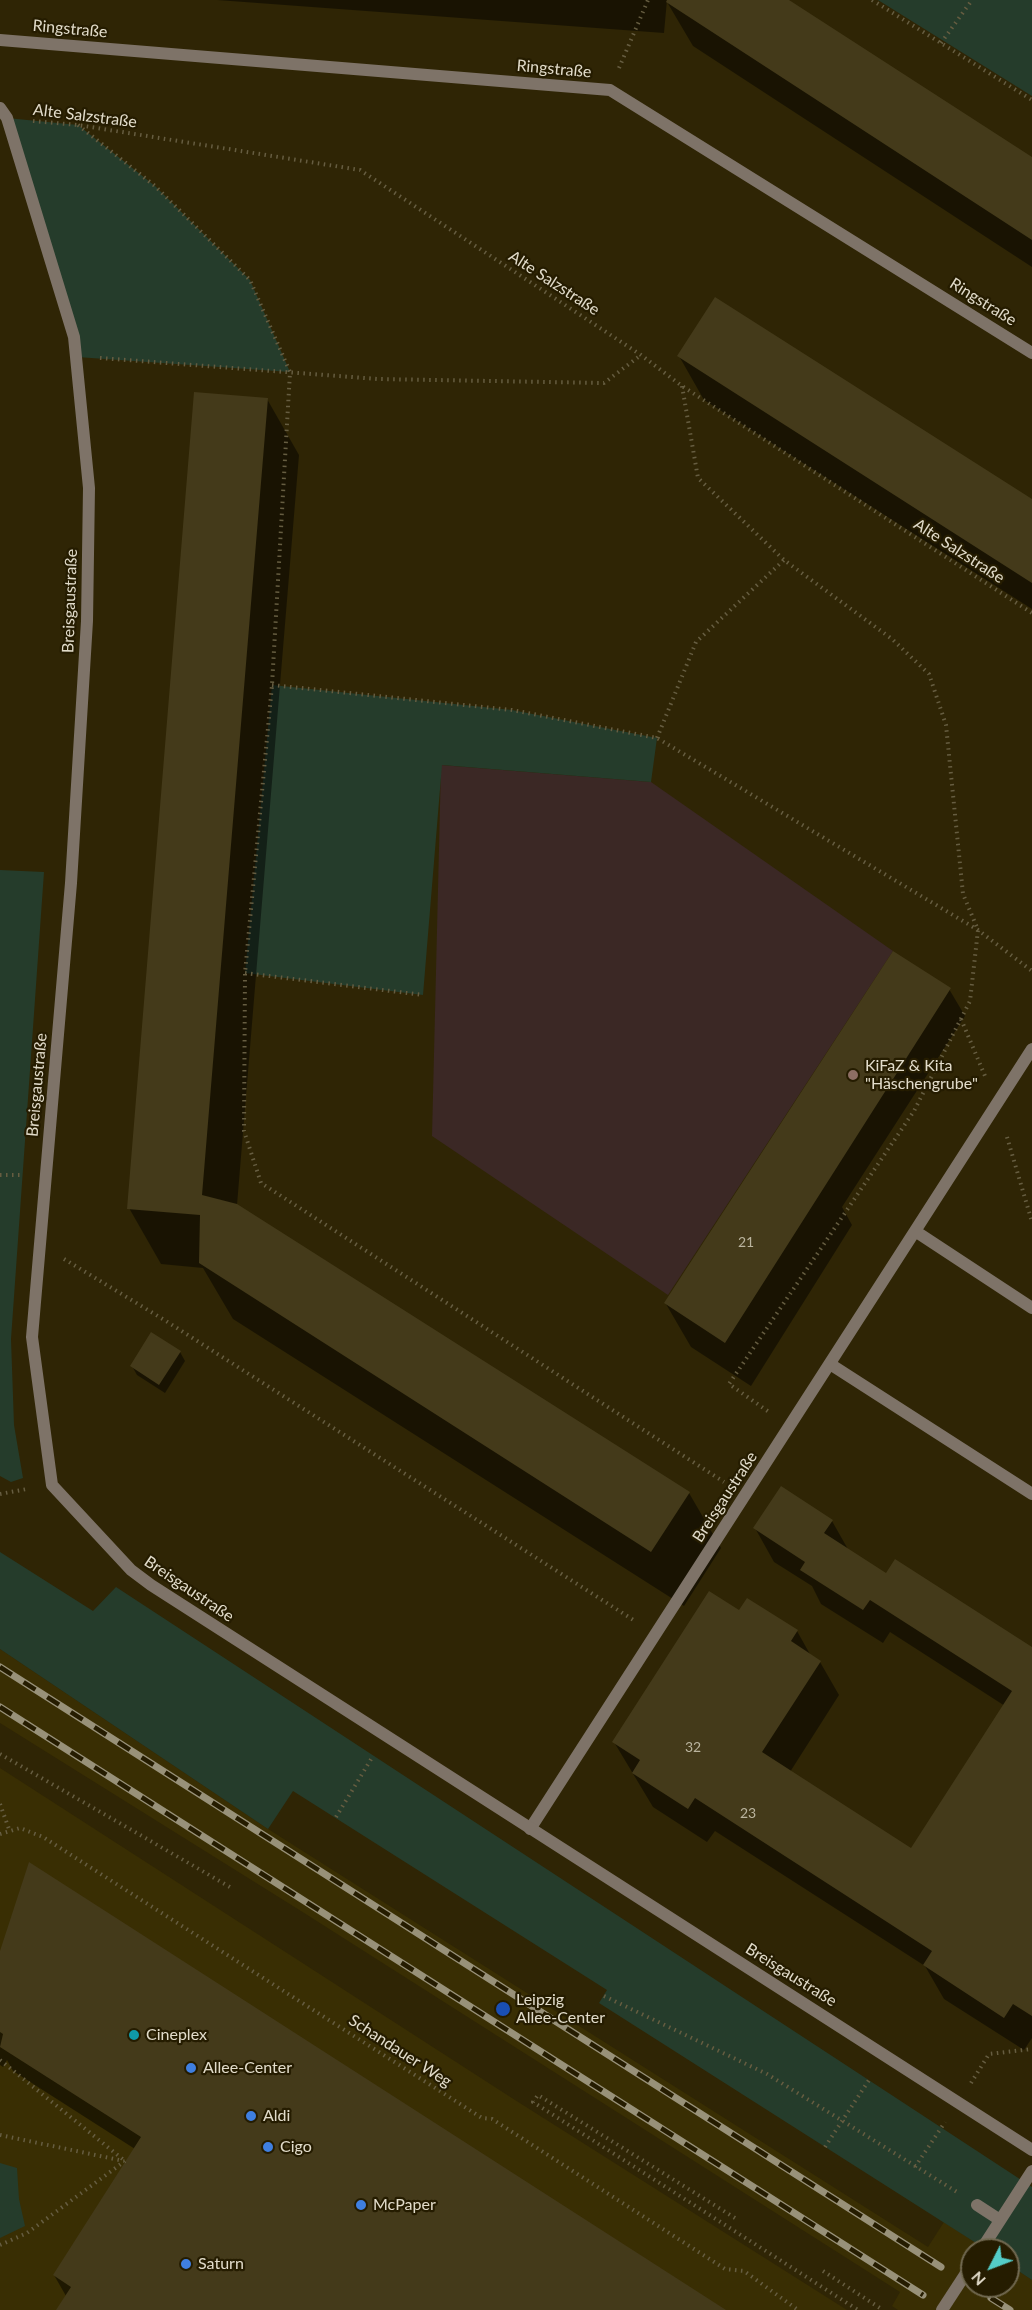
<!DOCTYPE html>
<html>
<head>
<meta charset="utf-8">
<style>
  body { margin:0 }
  #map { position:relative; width:1032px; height:2310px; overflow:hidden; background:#2f2505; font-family:Lato,sans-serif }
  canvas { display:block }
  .north { position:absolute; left:960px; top:2238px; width:60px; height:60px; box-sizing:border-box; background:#251c00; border:2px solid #716951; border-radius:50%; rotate:228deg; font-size:16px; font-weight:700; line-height:24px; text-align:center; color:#e2dcca }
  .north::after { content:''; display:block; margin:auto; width:21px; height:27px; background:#54cdc8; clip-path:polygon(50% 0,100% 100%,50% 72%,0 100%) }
</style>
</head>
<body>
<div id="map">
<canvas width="1032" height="2310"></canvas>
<div class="north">N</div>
</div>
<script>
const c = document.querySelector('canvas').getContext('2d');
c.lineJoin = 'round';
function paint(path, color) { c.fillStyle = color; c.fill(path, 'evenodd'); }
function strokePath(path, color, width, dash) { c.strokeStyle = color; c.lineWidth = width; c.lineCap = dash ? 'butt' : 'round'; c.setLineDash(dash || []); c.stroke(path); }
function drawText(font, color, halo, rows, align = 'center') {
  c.font = font + ' Lato,sans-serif'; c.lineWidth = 4.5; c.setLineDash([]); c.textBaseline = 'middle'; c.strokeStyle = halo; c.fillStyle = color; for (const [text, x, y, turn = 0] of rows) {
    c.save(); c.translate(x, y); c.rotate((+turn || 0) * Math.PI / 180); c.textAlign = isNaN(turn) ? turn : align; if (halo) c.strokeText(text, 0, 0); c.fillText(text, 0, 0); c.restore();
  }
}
const built = new Path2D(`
  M0,1649L268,1829L928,2247L944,2222L987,2250H972V2286H1008V2264L1032,2280V2310H898L892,2306L900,2292L301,1911L0,1723Z
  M0,1768L515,2100L847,2310H0Z`);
const education = new Path2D(`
  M441,765L651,782L893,951L668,1295L432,1136Z`);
const green = new Path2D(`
  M878,0H1032V96Z
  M7,118L78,125L155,186L250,280L290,372L77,357Z
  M272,685L512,710L657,738L651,782L442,765L423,995L245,973Z
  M0,870L44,872L11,1339L14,1425L23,1478L11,1482L0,1476Z
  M0,1552L93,1611L116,1587L1032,2187V2280L1008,2264V2250H987L599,2003L607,1990L293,1791L268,1829L0,1649Z
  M0,2163L17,2168L19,2199L25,2226L0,2238Z`);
const shadow = new Path2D(`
  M217,0H667L664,33Z
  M669,0H787L1032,159V267L693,46L667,2Z
  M679,356L1032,501V609L704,400Z
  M267,399L299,455L237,1205L689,1493L721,1548L684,1606L233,1319L203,1268L161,1264L129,1208Z
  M949,989L965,1016L842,1207L852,1225L751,1386L691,1347L666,1304Z
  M180,1352L185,1361L165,1393L137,1375L132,1366Z
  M832,1521L849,1551L887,1575L1032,1649V2038L1024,2050L944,1999L925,1966L715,1831L707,1842L653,1807L614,1742L739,1612L797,1631L811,1656L820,1662L839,1695L790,1772L912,1850L1005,1706L890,1632L883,1643L821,1604L812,1586L774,1562L755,1528Z
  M0,1956L724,2310H58L66,2296L54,2275L135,2149L13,2071L7,2060L3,2067L0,2065Z`);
const building = new Path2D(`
  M667,0H789L1032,157V240L666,2Z
  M715,297L1032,499V583L677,356Z
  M194,392L268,398L202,1195L237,1204L690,1492L651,1552L199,1263L200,1215L127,1209Z
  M893,951L951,988L725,1343L664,1303Z
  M151,1332L181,1351L159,1385L130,1366Z
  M781,1486L833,1520L824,1533L886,1573L895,1559L1032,1647V2016L1013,2004L1004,2018L923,1965L932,1951L695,1798L688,1809L632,1773L640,1760L612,1742L709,1591L739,1610L747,1598L798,1630L791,1641L821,1661L762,1752L911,1848L1012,1691L870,1600L863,1610L800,1570L805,1562L753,1528Z
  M29,1862L726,2310H56L71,2287L53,2275L141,2137L0,2047L3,2034L0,2032V1951Z`);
const path = new Path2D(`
  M872,0L1032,100
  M941,43L972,0
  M619,68L648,0
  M33,121L78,125L360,170L641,355L682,386L1032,613
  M78,125L155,186L250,280L290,372L272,685L245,973L244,1131L261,1183L724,1482
  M100,358L378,379L604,383L641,355
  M682,386L698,478L784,560L892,639L929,674L946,725L963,894L978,930L970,1001L914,1111L729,1384L769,1412
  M272,685L512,710L657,738L978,930L1032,971
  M657,738L696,642L784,560
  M245,973L423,995
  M961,1019L985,1076
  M1007,1137L1032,1222
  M0,1175H20
  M64,1259L166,1321L635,1621
  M0,1494L27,1489
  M0,1754L230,1887
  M0,1804L9,1829
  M336,1817L373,1756
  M0,1834L20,1828L43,1837L482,2118L492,2119L725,2269L744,2271L798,2310
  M604,1996L767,2074L957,2192
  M0,2060L125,2161
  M971,2083L989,2054L1032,2049
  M0,2135L124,2161
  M825,2147L871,2077
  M915,2167L945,2122
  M735,2218L538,2095L533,2102L858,2310
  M0,2245L27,2233L125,2161
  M823,2271L883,2310`);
const pedestrian = new Path2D(`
  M977,2205L1000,2220
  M981,2250L1032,2171`);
const minor = new Path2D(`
  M0,40L610,90L1032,353
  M915,1231L1032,1049
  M830,1364L1032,1494
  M530,1829L915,1231L1032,1308`);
const tertiary = new Path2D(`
  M0,108L7,118L74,337L89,488L87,621L71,883L32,1337L52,1485L131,1570L151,1585L1032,2150`);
const rail = new Path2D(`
  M0,1667L941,2267
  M0,1707L923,2295
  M991,2298L1010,2310`);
const pedestrianBridge = new Path2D(`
  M942,2310L972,2264`);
const markers = [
  [853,1075,6,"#8d6e63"],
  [503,2009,8,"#1a4fb4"],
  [134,2035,6,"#0f9aa8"],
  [191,2068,6,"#3f7fe0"],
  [251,2116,6,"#3f7fe0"],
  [268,2147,6,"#3f7fe0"],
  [361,2205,6,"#3f7fe0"],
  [186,2264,6,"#3f7fe0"]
];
const numberNames = [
  ["21",746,1242],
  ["32",693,1747],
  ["23",748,1813]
];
const streetNames = [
  ["Ringstraße",70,29,5],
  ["Ringstraße",554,69,5],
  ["Alte Salzstraße",85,116,7],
  ["Alte Salzstraße",554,283,33],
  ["Ringstraße",983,302,32],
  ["Alte Salzstraße",959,551,33],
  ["Breisgaustraße",70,601,-88],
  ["Breisgaustraße",37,1085,-85],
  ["Breisgaustraße",725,1497,-57],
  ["Breisgaustraße",189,1589,34],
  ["Breisgaustraße",791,1975,32],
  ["Schandauer Weg",400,2051,33]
];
const poiNames = [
  ["KiFaZ & Kita",865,1066],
  ["\"Häschengrube\"",865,1084],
  ["Leipzig",516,2000],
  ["Allee-Center",516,2018],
  ["Cineplex",146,2035],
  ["Allee-Center",203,2068],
  ["Aldi",263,2116],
  ["Cigo",280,2147],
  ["McPaper",373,2205],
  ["Saturn",198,2264]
];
paint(built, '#392e03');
paint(education, '#3b2825');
paint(green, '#253c2b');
paint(shadow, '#0007');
paint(building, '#443a1a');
strokePath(path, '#665d41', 4, [1.5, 4.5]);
strokePath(pedestrian, '#7e7368', 12);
strokePath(minor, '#7e7368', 12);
strokePath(tertiary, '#7e7368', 12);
strokePath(rail, '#989179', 7);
strokePath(rail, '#251c00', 4.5, [14]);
strokePath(pedestrianBridge, '#7e7368', 12);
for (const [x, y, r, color] of markers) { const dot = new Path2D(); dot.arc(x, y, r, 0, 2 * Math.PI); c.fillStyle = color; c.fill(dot); strokePath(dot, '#251c00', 2); }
drawText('14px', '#bab49e', null, numberNames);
drawText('16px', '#e2dcca', '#251c00', streetNames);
drawText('16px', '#e2dcca', '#251c00', poiNames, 'left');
</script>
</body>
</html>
